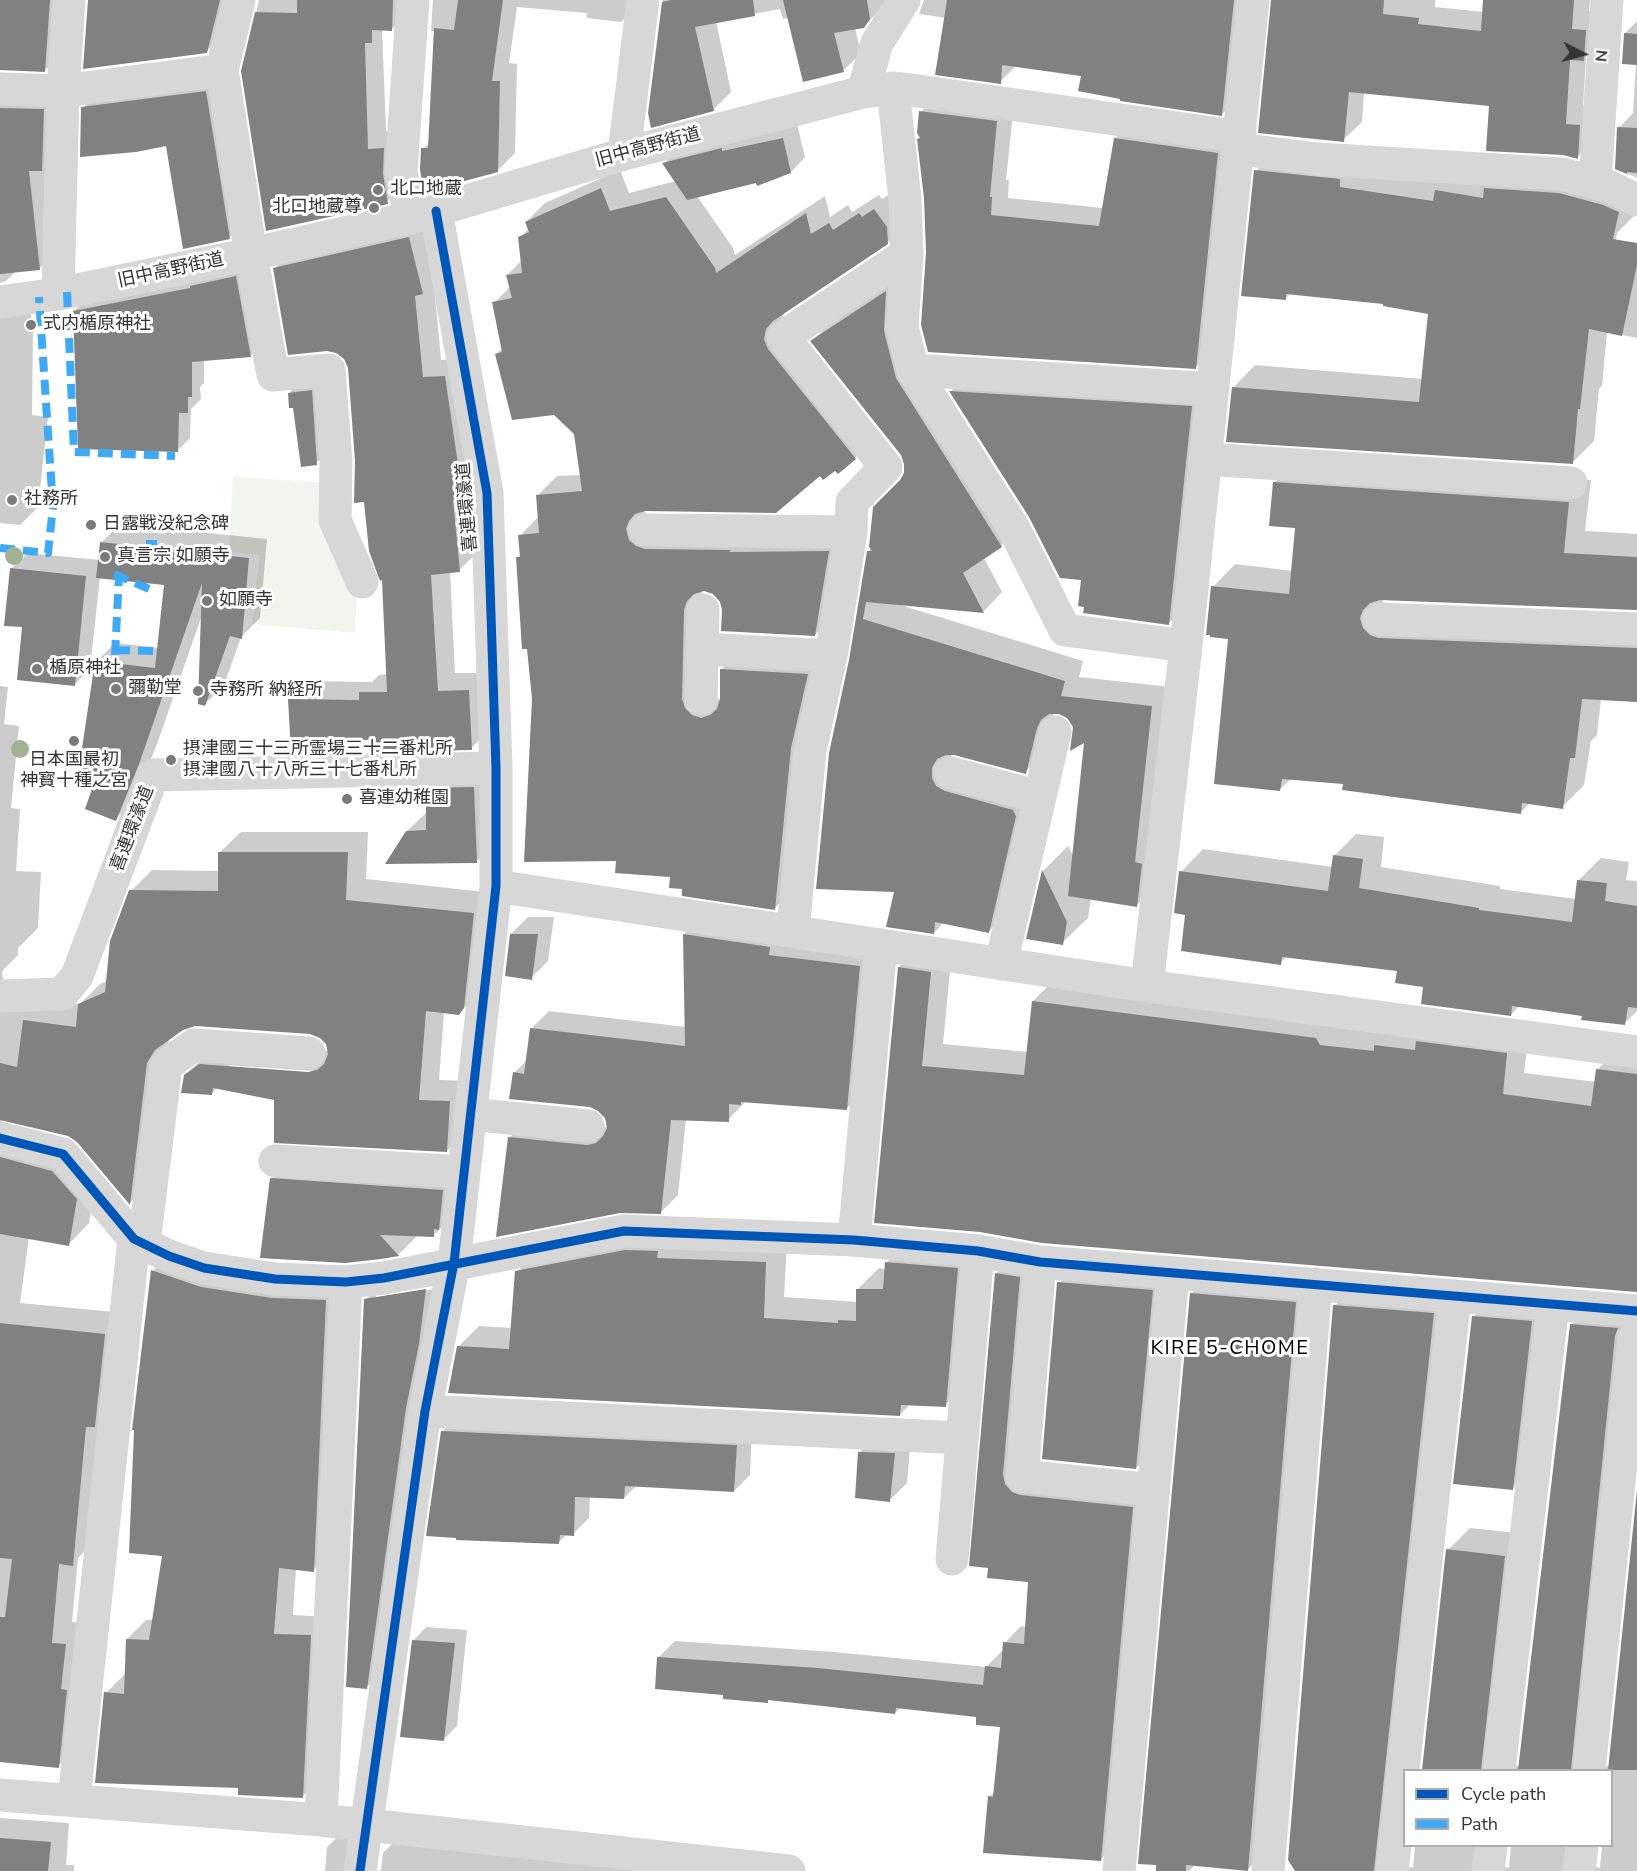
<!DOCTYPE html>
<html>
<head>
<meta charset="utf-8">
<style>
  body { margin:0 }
  #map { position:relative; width:1637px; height:1871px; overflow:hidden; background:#fff; font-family:"Nunito Sans",sans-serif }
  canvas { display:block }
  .legend { position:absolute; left:1403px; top:1769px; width:210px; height:78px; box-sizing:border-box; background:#fff; border:2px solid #adadad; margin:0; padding:8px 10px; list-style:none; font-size:18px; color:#333 }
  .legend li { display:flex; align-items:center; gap:12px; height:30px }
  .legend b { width:30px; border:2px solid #adadad }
  .north { position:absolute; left:1553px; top:24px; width:60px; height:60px; -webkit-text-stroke:4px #fff; paint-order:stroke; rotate:96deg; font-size:16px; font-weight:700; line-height:24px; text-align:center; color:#333 }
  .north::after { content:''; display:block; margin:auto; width:21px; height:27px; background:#333; clip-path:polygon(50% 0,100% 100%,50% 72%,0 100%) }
</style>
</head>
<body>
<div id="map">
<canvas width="1637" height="1871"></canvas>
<ul class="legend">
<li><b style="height:8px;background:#0057b8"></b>Cycle path</li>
<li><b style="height:8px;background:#3fa9f5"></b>Path</li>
</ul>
<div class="north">N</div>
</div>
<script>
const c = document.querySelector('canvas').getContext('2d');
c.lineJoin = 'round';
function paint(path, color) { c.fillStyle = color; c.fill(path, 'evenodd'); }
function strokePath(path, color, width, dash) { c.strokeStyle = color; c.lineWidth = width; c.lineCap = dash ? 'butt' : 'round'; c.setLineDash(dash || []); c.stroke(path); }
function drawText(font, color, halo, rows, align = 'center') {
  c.font = font + ' "Nunito Sans","Noto Sans JP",sans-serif'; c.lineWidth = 6; c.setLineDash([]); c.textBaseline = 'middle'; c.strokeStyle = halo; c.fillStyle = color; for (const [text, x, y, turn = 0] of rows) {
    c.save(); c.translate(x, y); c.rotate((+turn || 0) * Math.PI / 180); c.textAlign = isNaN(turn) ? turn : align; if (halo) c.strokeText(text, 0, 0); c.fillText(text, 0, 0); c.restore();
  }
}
const green = new Path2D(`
  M233,477L329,483L357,590L355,633L252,624L260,555L229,552Z`);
const shadow = new Path2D(`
  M0,0H66L63,52L45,70L0,69Z
  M89,0H232L224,33L206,52Z
  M259,0H410L409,12L391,30L382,29L386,131H401L405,184L387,202L243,71Z
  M433,0H639V4L621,22L587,18V13L517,7L509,63L517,64L515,153L497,171L423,149L430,142L436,31H431Z
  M663,0H887L882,8L863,27L855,28L861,53L843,71L789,18L783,19L780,9L716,21L731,92L713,110L649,113Z
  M924,0H1250L1240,96L1222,114L1083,74L1017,65L1000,82L946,18L919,14Z
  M1273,0H1435V7L1484,12L1485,0H1590L1589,11L1604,12L1602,41L1586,57L1583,106L1597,107L1595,139L1577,157L1491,105L1364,92L1362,122L1343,140Z
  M1637,21V178L1616,168L1619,128L1633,113L1636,63L1625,33Z
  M232,66L255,212L229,238L167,144L83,108L109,82Z
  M0,75L61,92L57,251L39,269L16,271L6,281L0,283Z
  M938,94L1014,104L1006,180H1009L1008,198L1103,208L1115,139L1132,121L1235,136L1213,350L1195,368L927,253L921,112Z
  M797,124L805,157L791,172L697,196L733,248L735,255L825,196L830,217L848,205L852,212L879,195L882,199L894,191L906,224L887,243L784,312L783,319L874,440L855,458L820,474L645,510L647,521L847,533L833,616L815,635L723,610L721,601L714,593L702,590L700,679L711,697L721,700L722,669L741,651L826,655L793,890L775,908L684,888L672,875L618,860L533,699L517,558L521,554L520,536L539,516L538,495L557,476L581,475L575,433L496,354L503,348L494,303L511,286L507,275L522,260L520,238L529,228L526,222L545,203L620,170L629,193L676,181L664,164L678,149Z
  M1278,148L1582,171L1635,215L1617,233L1613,263L1637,267V338L1607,332L1602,386L1599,389L1594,441L1572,463L1233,388L1255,365L1423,379L1430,312L1385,303L1291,293L1285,299L1256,171Z
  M428,220L441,360L463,358L478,552L459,570L450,571L455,673H487L490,730L471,748L374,737L290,699L308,681L372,682L379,675L388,674L384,579L356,461L349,368L346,359L274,269L293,250Z
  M249,264L263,343L250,356L204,360V383L200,387L201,399L191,409L190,438L177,451L74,311L87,298Z
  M904,274L915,358L1020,526L1001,546L984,558L1002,592L984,611L897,604L1083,661L1079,677L1171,687L1156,886L1137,905L1091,898L1088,918L1062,943L1028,938L1043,871L1068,846L1074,857L1086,741L1068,717L1054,712L1044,753L1025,772L951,753V759L1033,791L1008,912L989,931L944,922L934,933L896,890L851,660L868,551L872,548L906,472V463L902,455L812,341L831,322Z
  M0,288L29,302L33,328L32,415L48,417L38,507L20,525L0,523Z
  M966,376L1207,391L1185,607L1169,623L1082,579L1035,525L951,391Z
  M320,383L325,455L316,463L289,393L297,385Z
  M1296,461L1591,480L1585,531L1637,534V609L1382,599L1384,605L1637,625V701L1601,699L1597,735L1591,741L1584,785L1562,807L1531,802L1521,812L1345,783L1291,779L1280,789L1213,587L1235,564L1293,571L1297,526L1274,483Z
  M120,524L267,539L260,618L241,637L224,685L205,704L202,615L157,744L134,800L115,819L96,782V662L115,643L159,648L165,583L100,577L90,669L74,685L24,626L12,568L28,553L100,560L101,543Z
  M0,686L8,687L4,724L19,726L11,808L20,809L16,871L41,872L38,928L18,948V955L3,970L2,974L5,985L15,995L80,1004L100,984L107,981L131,891L152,870L220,871V852L241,832H368L366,879L494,893L480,992L459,1013L444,1012L439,1080L470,1081L468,1130L447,1151L275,1099L217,1088L212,1093L185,1076L206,1055L222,1044L329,1051L327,1044L320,1036L311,1033L195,1025L182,1028L169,1039L150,1182L130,1203L78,1141L69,1135L2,1118V1122L97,1178L89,1223L69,1244L29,1237L20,1303L125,1313L93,1543L78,1558L72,1622L86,1623L79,1746L58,1766L0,1760ZM228,1065L315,1071V1074L235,1068Z
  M462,755L510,828L476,862L407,831L428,811V789Z
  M1356,834L1384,837L1381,867L1500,886V889L1576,899L1579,880L1601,858L1629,862L1626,880L1637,881V1011L1624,1024L1583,1015L1520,1005L1511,1015L1425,986L1398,970L1287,956L1280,963L1187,914L1181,872L1203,849L1333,867L1334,856Z
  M528,917H554L548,961L531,978L511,934Z
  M702,917L877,949L864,1091L847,1108L746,1101L728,1120L686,1119L678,1195L661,1212L510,1137L527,1120L608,1127L606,1117L599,1109L514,1073L527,1060L531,1029L549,1011L686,1027L684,934Z
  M921,945L952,950L943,1044L1028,1052L1033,1001L1055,979L1529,1032L1524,1073L1596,1082L1597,1070L1619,1048L1637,1050V1291L876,1222L899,967Z
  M290,1161L461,1172L452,1217L433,1236L414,1235L416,1237L398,1255L345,1262L271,1179Z
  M647,1230L787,1242L784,1297L858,1302V1289L879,1268L886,1269L887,1262L908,1241L978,1248L966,1385L945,1405L910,1404L900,1415L458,1347L479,1326L512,1328L517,1272L538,1251Z
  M172,1252L345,1281L332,1551L313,1570L296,1568L293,1615L329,1617L322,1777L303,1796L240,1786L106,1693L125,1674L127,1639L146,1620H154L164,1555L153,1271Z
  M1013,1257L1036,1261L1019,1457L1149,1490L1117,1843L1100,1860L989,1797L995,1792L1001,1726L978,1716L901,1707L895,1713L770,1698L767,1701L725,1693L658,1658L675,1641L835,1652L986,1667L1003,1650L1005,1643L1021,1626L1027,1627L1029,1581L989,1577L996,1274Z
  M1077,1265L1170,1273L1154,1450L1136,1468L1059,1283Z
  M1214,1272L1317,1280L1270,1847L1248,1869L1196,1864L1189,1871H1157L1191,1294Z
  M438,1277L379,1675L366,1688L365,1300L379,1286ZM433,1286L434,1289L376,1299V1295Z
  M1357,1283L1456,1292L1402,1864L1413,1868L1415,1846H1491L1499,1865L1509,1868L1511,1846H1582L1590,1865L1600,1868L1602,1846H1612V1770H1423L1448,1550L1470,1528L1526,1534L1509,1763L1520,1767L1571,1325L1593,1303L1637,1306L1601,1764L1610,1767L1637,1505V1871H1296L1335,1306Z
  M1484,1306L1543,1310L1523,1477L1512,1489L1473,1317Z
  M459,1415L752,1430L750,1475L734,1491L637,1485L624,1498L590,1496L589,1518L573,1534H567L559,1542L443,1431Z
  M877,1435L911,1437L907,1483L890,1500L860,1452Z
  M426,1627L467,1630L457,1726L444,1739L413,1641Z
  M0,1818L69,1823L66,1865H74V1871H0Z
  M347,1828L368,1867L378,1871L381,1870L383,1853L402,1834L682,1871H325L327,1847Z`);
const building = new Path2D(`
  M0,0H50L45,72L0,70Z
  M88,0H220L207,53L83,69Z
  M297,0H393L392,31L372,30V43H365L368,149L384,148L383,174L388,204L266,231L241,71L255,12L297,13Z
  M458,0H503L492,81H500L498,172L424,192L420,170L421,148H428L434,28L454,30Z
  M671,0H753L755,16L695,27L714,111L651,128L648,113L662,2Z
  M783,0H867L870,19L864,28L834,33L844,72L803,82Z
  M947,0H1234L1222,116L1120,101V99L1078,91L1081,76L1002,65L1001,84L935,75Z
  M1271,0H1384L1383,14L1419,18L1418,24L1481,31L1483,0H1574L1572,29L1586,30L1584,61L1570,60L1566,124L1580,125L1578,159L1563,155L1486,151L1489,106L1349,92L1344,142L1258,133Z
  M1624,33L1637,34V65L1622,64Z
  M206,91L230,239L183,249L166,146L136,152L80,157L81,107Z
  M0,108L44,109L42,171H29L40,270L0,274Z
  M919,111L997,121L990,197H992L991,215L1099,226L1114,138L1218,153L1196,369L928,352L921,325L926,253L924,198L917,139L920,138L917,133Z
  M1617,127L1637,128V173L1627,172V174L1615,169Z
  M783,138L791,173L757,186L756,183L687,200L662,163L722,148V151Z
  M1254,170L1340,179V187L1433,201L1435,190L1483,198L1484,188L1559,193L1603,205L1619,212L1613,239L1637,243V265L1622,336L1589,329L1580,409H1578L1573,464L1226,442L1232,387L1419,402L1428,314L1383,306V304L1286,294V300L1241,296Z
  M601,188L610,211L666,197L715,268L716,273L806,213L811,234L829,223L833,230L859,213L862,217L874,209L887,227L888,244L773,321L766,329L764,339L768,349L856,459L838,474L835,471L823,480L820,476L776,513L645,511L635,514L629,521L626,529L629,540L636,546L645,549L731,550L729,552L829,551L815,636L721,631L722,610L720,602L713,594L704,591L694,594L687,601L684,610L682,699L685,708L692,715L701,718L710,715L717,709L720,699V669L808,674L791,748L775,910L682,896V889L669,888L670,877L615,873L616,861L524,862L532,699L527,649H522L516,557H520L518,535L539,533L536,495L582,491L574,434L554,415L512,420L495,354L502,352L492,302L512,298L506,275L522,273L518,237L529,232L525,222Z
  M409,237L423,294L415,296L423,377L445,376L463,498L453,500L460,572L431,575L438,691L469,690L472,750L374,752L373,739L291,752L288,699L359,700V692H387L382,580L380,581L369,551L364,502L354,503L355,461L348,368L344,359L336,353L327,351L288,355L273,268Z
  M236,276L251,357L192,362V397H188V413H179L178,452L78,449L73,311L190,288V286Z
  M886,291L884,331L896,378L1002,547L963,573L984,613L866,602L863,619L1065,681L1061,696L1152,706L1135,862L1142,864L1137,907L1068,896L1084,743L1070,751L1073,727L1067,718L1059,714H1049L1041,720L1037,728L1026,774L954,755H946L937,759L932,768V778L936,786L945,791L1013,810L1016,816L989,933L935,922L934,934L886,927L894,892L816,889L829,753L849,660L867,551H872L869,547L873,507L900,480L904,473V464L901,455L810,341Z
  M312,390L317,465L301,467L293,408H289L288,393Z
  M949,391L1192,406L1169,625L1083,613L1084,607L1078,606L1081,580L1060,578L1029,517Z
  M1273,482L1569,502L1564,553L1637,557V610L1380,600L1370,603L1363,610L1360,618L1363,628L1370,635L1378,638L1637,648V702L1582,699L1575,758H1570L1563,809L1522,803L1521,814L1342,790L1343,784L1282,779L1280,791L1214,784L1228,639L1210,637V635H1206L1211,586L1289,594L1295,528L1269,526Z
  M100,542L249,558L242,639L230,636L205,706L198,704L202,583L139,764L116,821L85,809L94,783L77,782L95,661L155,668L164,585L96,578Z
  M10,568L86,576L75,686L17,680L22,627L4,626Z
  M474,787L477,863L385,864L406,831L426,830V788Z
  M218,852H348L346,900L474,913L464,1008L459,1015L426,1011L419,1100L450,1101L447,1152L274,1143V1100L213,1088L212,1095L181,1093L184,1075L199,1064L308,1072L317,1070L324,1064L328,1054L326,1044L320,1038L310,1034L195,1026L183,1030L155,1050L147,1063L130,1205L77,1142L68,1136L0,1120V1063L17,1067L23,1020L76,1027L78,1004L105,992L110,941L129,890L218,891Z
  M1333,855L1363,859L1359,888L1479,908V910L1572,922L1577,880L1607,883L1605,901L1637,906V1008L1628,1007L1625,1025L1581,1020L1582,1016L1512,1006L1511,1016L1421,1004L1423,987L1395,983L1397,971L1282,957L1281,965L1181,951L1185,915L1174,913L1179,871L1328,891Z
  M1042,870L1067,922L1063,945L1026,939Z
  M510,934H538L532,980L505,976Z
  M683,934L770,947L769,955L860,966L847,1110L741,1102V1105L729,1104V1122L671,1120L661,1214L620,1213L496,1237L508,1137L587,1145L596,1143L603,1136L607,1128L605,1118L598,1111L590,1107L509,1099L513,1072L524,1074L530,1028L685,1046Z
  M898,967L931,972L922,1066L1024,1075L1032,1001L1316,1038L1320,1045L1374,1051V1045L1415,1050L1416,1041L1507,1053L1503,1094L1591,1106L1596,1069L1637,1074V1292L1042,1243L980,1232L874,1223Z
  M0,1157L52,1171L77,1199L69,1246L0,1234Z
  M270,1178L443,1190L439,1230L434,1229V1237L380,1235L399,1256L381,1259L345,1263L260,1258Z
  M625,1250L658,1251L657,1258L766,1262L764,1318L838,1323V1320L856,1321V1289H883L885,1262L958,1268L946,1407L901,1405L900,1416L448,1393L457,1346L509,1349L515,1271Z
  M151,1270L201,1287L272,1298L326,1300L314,1572L279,1568L274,1634L311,1635L303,1798L238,1795V1788L95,1783L104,1692L124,1694L126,1639L149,1640L162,1556L129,1553L134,1430H132Z
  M995,1273L1020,1277L1003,1474L1005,1484L1012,1492L1020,1495L1133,1507L1101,1861L983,1853L988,1796L993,1797L1000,1727L976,1725V1717L896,1708L895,1714L768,1700V1703L723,1699V1695L655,1689L657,1657L818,1668L983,1685L985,1666L1001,1668L1003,1642L1024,1644L1028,1582L987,1578L988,1568L969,1566Z
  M1057,1282L1153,1290L1136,1469L1042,1459Z
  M426,1289L419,1344L406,1408L367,1689L346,1687L364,1299Z
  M1190,1293L1296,1302L1248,1871L1186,1865V1871H1156V1865L1138,1864Z
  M1333,1305L1434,1313L1374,1871H1295L1288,1860Z
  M1472,1316L1532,1321L1513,1490L1453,1484Z
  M0,1323L105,1334L95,1427H86L73,1566L59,1564L52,1643L66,1644L61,1689L67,1690L59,1768L0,1762V1617H5L12,1559L0,1558Z
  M1570,1324L1618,1328L1615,1336L1571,1770H1518Z
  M441,1431L737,1445L734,1492L625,1486L624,1499L575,1497L574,1536L560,1535L559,1544L456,1540V1538L426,1536Z
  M858,1452L895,1453L890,1502L855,1498Z
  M1637,1490V1770H1608Z
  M1446,1549L1505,1556L1481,1770H1422Z
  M412,1640L455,1643L444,1741L400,1737Z
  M0,1838L51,1842L48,1871H0Z`);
const minor = new Path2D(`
  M239,0L222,70L251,254L273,375L329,370L336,462L335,520L362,582
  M893,88L905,200L907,254L902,327L913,370L1013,527L1065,630L1186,646
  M0,89L63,91L222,70
  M863,92L877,43L904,0
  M1239,149L1318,159L1562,174L1610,187L1637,200
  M624,154L643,0
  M1595,183L1607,0
  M410,218L401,171L413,0
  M58,294L63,91L69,0
  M0,302L58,294L251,254L410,218L624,154L863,92L893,88L918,91L1240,137
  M913,370L1213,389
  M1205,459L1571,483
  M645,530L851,532
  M1379,619L1637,629
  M702,649L831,656
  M701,699L703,610
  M950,773L1039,797
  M496,886L1147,986L1637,1052
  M793,931L810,750L831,656L851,532L852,502L886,467L783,337L907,254
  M1001,964L1055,732
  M1147,986L1186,646L1253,0
  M0,996L62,994L77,976L153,775L496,768
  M470,1114L588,1126
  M0,1138L63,1154L134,1239L169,1256L204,1268L275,1279L346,1282L384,1278L624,1231L854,1240L978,1251L1040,1262L1637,1311
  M275,1161L464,1172
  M854,1240L881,945
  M144,1243L166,1065L194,1045L309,1053
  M1040,1262L1022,1476L1154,1490
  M425,1411L961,1438
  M952,1559L978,1251
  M1499,1770L1553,1304
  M1589,1770L1634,1338L1637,1336
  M0,1795L321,1820L789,1871
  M74,1800L134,1239
  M321,1820L346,1282
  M360,1871L425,1411L454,1263L496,886V768L487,493L436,211
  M1119,1871L1173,1273
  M1268,1871L1316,1284
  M1392,1871L1455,1296
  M1488,1871L1491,1846
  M1579,1871L1582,1846`);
const quiet = new Path2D(`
  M67,292L74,452L175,456
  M146,544H157
  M0,548L48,553L53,507L39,297
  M114,574L154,591
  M115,650L158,651
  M115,655L119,576
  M190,749L239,748`);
const cycleway = new Path2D(`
  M0,1138L63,1154L134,1239L169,1256L204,1268L275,1279L346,1282L384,1278L624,1231L854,1240L978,1251L1040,1262L1637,1311
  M360,1871L425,1411L454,1263L496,886V768L487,493L436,211`);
const trees = [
  [14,556],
  [20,749]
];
const markers = [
  [378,190,6,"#7a7a7a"],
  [374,208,6,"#7a7a7a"],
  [31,325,6,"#7a7a7a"],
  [12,500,6,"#7a7a7a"],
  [91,525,6,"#7a7a7a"],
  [105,557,6,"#7a7a7a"],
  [207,601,6,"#7a7a7a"],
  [37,669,6,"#7a7a7a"],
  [116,689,6,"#7a7a7a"],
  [198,691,6,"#7a7a7a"],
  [74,741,6,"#7a7a7a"],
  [171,760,6,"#7a7a7a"],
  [347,799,6,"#7a7a7a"]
];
const streetNames = [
  ["旧中高野街道",648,148,-15],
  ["旧中高野街道",171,271,-12],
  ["喜連環濠道",468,507,-95],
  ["喜連環濠道",133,829,-69]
];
const poiNames = [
  ["北口地蔵",390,190],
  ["北口地蔵尊",362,208,"right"],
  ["式内楯原神社",43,325],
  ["社務所",24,500],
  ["日露戦没紀念碑",103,525],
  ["真言宗 如願寺",117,557],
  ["如願寺",219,601],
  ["楯原神社",49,669],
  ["彌勒堂",128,689],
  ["寺務所 納経所",210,691],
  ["摂津國三十三所霊場三十二番札所",183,750],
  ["摂津國八十八所三十七番札所",183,771],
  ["日本国最初",74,761,"center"],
  ["神寳十種之宮",74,782,"center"],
  ["喜連幼稚園",359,799]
];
const neighbourhoodNames = [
  ["KIRE 5-CHOME",1230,1349]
];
paint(green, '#f1f5ed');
paint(shadow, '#0003');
paint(building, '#818181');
strokePath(minor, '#d7d7d7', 33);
strokePath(quiet, '#3fa9f5', 8, [15, 8]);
strokePath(cycleway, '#0057b8', 9);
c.fillStyle = '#a2b095';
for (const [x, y] of trees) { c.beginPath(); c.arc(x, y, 9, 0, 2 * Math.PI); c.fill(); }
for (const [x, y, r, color] of markers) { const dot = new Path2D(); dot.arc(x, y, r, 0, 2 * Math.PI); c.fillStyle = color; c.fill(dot); strokePath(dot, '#fff', 2); }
drawText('18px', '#333', '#fff', streetNames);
drawText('18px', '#333', '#fff', poiNames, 'left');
c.letterSpacing = '1.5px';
drawText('20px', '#000', '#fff', neighbourhoodNames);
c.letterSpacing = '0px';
</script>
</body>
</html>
